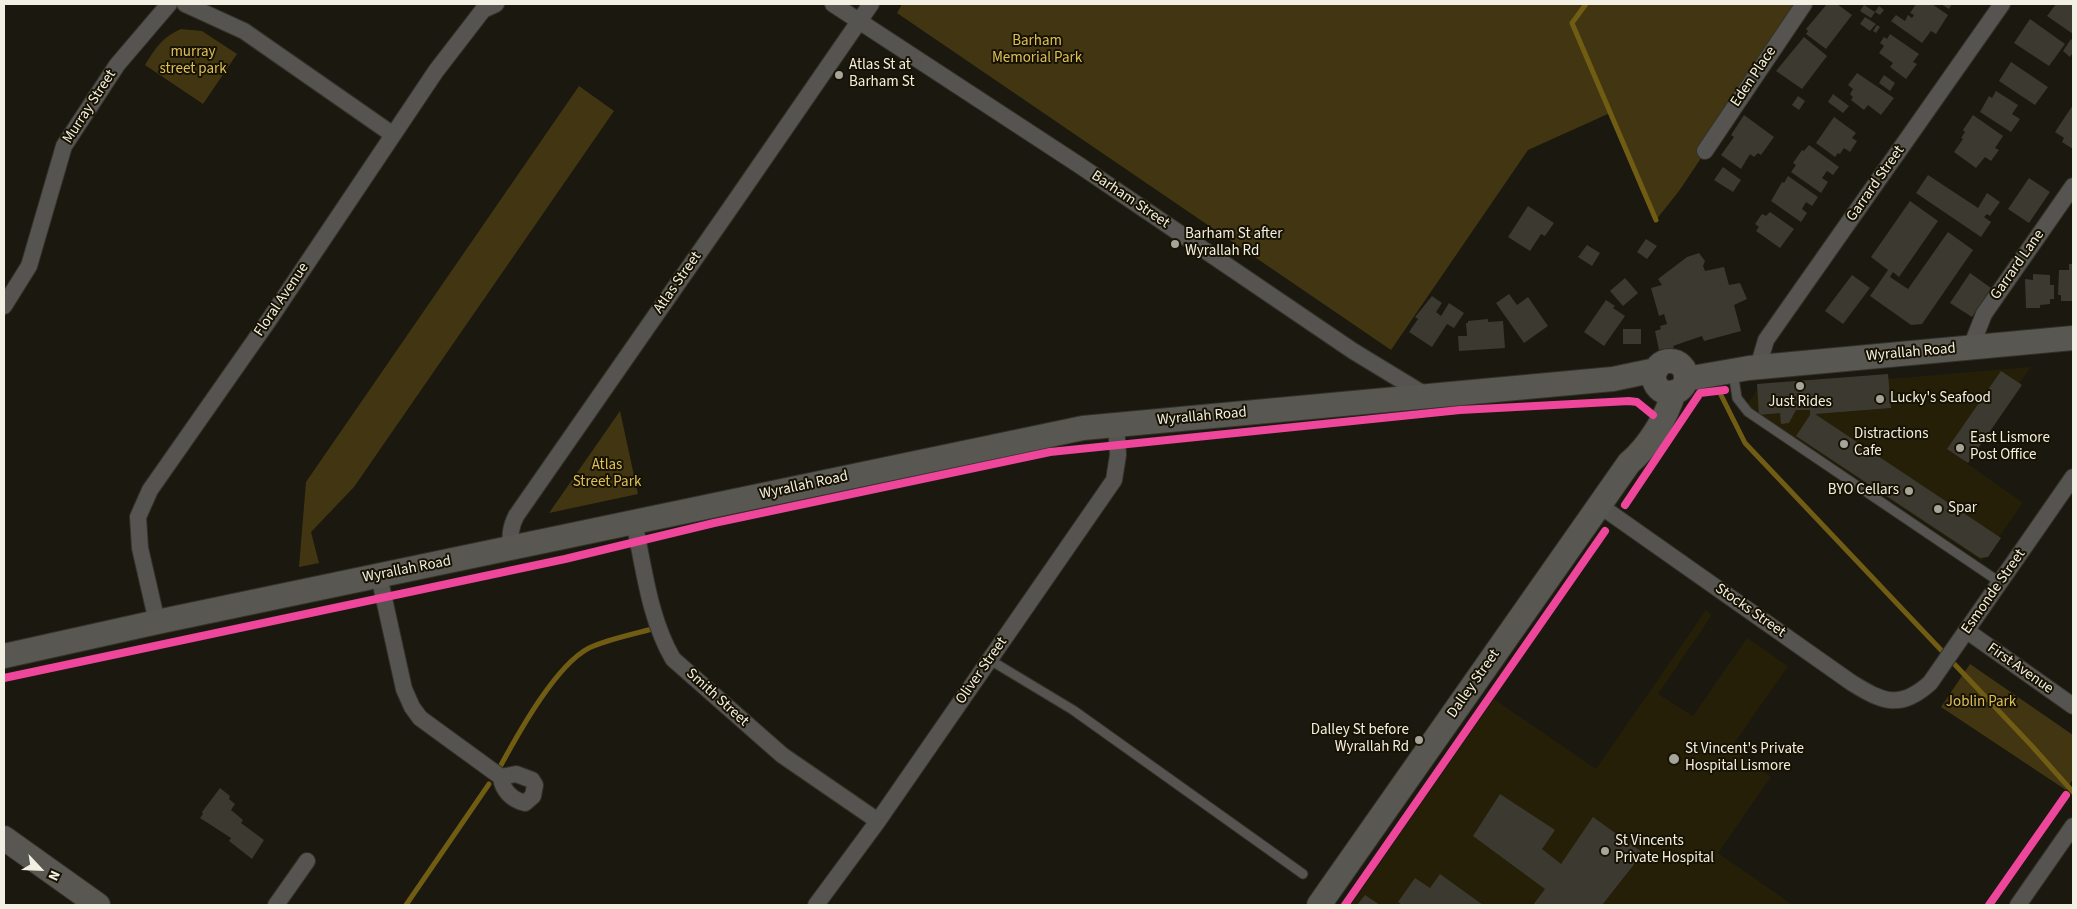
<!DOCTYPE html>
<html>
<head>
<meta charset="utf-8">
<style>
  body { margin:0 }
  #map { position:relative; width:2077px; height:909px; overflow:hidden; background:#1b180f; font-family:"Source Sans 3",sans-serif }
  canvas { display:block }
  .frame { position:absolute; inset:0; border:5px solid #f2efe3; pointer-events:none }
  .north { position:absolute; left:15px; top:844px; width:50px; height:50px; -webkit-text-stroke:4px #171202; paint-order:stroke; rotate:115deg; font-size:14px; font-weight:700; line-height:20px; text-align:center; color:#f2efe3 }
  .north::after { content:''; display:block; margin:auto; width:18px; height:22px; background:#f2efe3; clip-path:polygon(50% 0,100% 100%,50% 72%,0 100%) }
</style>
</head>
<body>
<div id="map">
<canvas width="2077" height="909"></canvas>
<div class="frame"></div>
<div class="north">N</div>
</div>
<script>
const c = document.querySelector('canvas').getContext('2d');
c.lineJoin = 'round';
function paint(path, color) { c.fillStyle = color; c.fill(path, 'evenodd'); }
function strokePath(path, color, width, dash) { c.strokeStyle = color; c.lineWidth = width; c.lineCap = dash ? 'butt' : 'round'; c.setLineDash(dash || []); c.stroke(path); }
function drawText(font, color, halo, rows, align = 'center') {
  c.font = font + ' "Source Sans 3",sans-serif'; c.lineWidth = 4; c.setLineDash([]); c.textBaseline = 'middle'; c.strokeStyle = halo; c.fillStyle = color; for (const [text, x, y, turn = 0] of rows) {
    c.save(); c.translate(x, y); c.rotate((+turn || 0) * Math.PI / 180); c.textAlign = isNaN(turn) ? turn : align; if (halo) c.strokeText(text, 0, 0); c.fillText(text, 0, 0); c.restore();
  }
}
const built = new Path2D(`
  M2031,367L1965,462L2023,503L1982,561L1747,405L1757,390Z
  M1706,610L1712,615L1658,694L1693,716L1747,638L1788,666L1731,748L1771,777L1718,853L1793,905H1351L1494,699L1596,769Z`);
const green = new Path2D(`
  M902,4H1804L1679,191L1656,220L1610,113L1528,150L1391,350L897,13Z
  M181,29L202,31L237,54L203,104L145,65C155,49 162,37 181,29Z
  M579,86L614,111L354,487L311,532L319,563L299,567L306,482Z
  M620,411L638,494L549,513Z
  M1970,664L2073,735V779L2066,790L1941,707Z`);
const stream = new Path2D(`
  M1586,4L1572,23L1656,220
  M1720,393L1745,443L2031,745L2073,792
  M501,765C519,732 556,665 589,648C605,640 634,634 652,629
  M406,905L489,784`);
const building = new Path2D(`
  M1827,4H1837L1852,15L1826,49L1806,34L1808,31L1806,29Z
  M1916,4H1932L1948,15L1936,34L1931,31L1922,43L1891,21L1896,15L1905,21L1908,15L1912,18L1914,15L1910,13Z
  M1941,4H1952L1949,9Z
  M2056,4H2073V34L2047,16Z
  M1864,5L1875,12L1871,18L1860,11Z
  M1879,6L1884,10L1880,15L1875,12Z
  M1865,17L1876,24L1870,31L1860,24Z
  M2030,19L2065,44L2049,66L2014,43Z
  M1877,25L1880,27L1876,33L1873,31Z
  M1890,34L1919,54L1913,62L1917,64L1906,79L1890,67L1893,63L1879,53L1884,46L1880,43L1884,37L1887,39Z
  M1804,37L1827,56L1802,89L1776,71Z
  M2071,39L2073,41V52L2070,57L2063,51Z
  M2011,62L2048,87L2035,105L1999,81Z
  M1857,73L1894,98L1881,115L1868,105L1864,110L1851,100L1853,97L1850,94L1853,89L1848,85Z
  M1884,75L1895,83L1890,91L1879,83Z
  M1996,91L2018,105L2012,114L2020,119L2011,132L1980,112L1989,96L1992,98Z
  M1833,94L1849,106L1843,113L1828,102Z
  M1798,96L1805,101L1799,110L1792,105Z
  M2073,105V149L2062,142L2064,138L2055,132Z
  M1744,115L1774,137L1761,155L1758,153L1754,157L1750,154L1741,169L1721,155L1734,137L1731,135Z
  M1973,115L2003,136L1995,148L1999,150L1991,161L1985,157L1976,168L1954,152L1963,139L1961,138L1965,132L1963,130Z
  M1834,117L1856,133L1852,138L1857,141L1850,152L1844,148L1840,154L1838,153L1835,157L1816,143Z
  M1809,145L1839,167L1833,175L1827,171L1822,178L1828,182L1821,193L1791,172L1796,165L1793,163L1802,150L1804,151Z
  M1723,167L1741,180L1733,192L1714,180Z
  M1928,175L1978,208L1987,193L2000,202L1990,216L1987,214L1984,217L1991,222L1981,237L1916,193Z
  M1788,176L1818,197L1812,206L1806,202L1802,209L1807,213L1801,222L1771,201L1782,182L1784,183Z
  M2029,178L2050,192L2029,223L2008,209Z
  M1910,201L1938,221L1899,277L1893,272L1890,277L1908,289L1948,232L1973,250L1922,324L1911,325L1870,296L1888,270L1871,257Z
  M1528,206L1554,223L1545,236L1541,234L1530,251L1508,237Z
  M1770,212L1794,229L1780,248L1756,231L1759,227L1755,224L1762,214L1766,216Z
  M1646,239L1657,246L1647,259L1637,252Z
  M1587,245L1600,253L1592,266L1578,257Z
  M1699,253L1705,261L1703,266L1705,271L1724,267L1729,285L1740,283L1747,299L1734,305L1741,331L1704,341L1702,336L1673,346L1674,348L1659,350L1655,331L1661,329L1660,326L1667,324L1664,314L1659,316L1651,288L1662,285L1658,279L1687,257Z
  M2069,264H2073V301H2061V295H2058L2059,270H2069Z
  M1970,273L1991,288L1972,317L1950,303Z
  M2033,274L2050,275V285H2054V299H2050V304L2040,305V308H2026L2025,279L2033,280Z
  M1852,275L1870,288L1843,324L1825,311Z
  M1625,278L1638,293L1623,306L1610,291Z
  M1509,294L1517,305L1528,297L1548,326L1524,343L1496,303Z
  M1432,296L1442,303L1436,312L1441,316L1449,303L1464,313L1454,328L1447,324L1432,347L1409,332L1418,319L1415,317Z
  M1606,300L1615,306L1613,308L1625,316L1604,346L1584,332Z
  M1488,319V322L1503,321L1505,348L1459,351L1458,336H1467L1466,323H1468V321Z
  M1623,329H1641V344H1623Z
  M2001,371L2022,385L1968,463L1947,449Z
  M1888,374L1891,408L1815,414L2001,538L1988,557L1980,558L1796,436L1810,415V410H1796L1789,423L1781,424L1780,413L1759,415L1757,384Z
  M220,788L230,796L229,799L235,804L231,810L243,820L241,823L264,840L252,859L229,841L231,838L200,818L203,814L202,812Z
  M1500,794L1555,830L1542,849L1561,864L1593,817L1643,853L1602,905H1533L1545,889L1473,836Z
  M1440,874L1483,905H1402L1398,902L1415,878L1430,888Z
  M1365,895L1380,905H1357Z`);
const lane = new Path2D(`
  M1733,372L1737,398L1748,412L2001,583
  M990,660L1073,710L1303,874`);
const street = new Path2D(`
  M185,4L244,31L392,134
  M833,4L1079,165L1353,351L1427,396
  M1705,151L1804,4
  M4,306L29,266L64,146L117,65L169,4
  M1971,347L1984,314L2073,186
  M1758,367L1766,340L2002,4
  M1599,505L1852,683C1883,702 1900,710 1930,683L2073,477
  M634,522C644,567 649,618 673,659L782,755L878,821
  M511,549C510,536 510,528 516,516L731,207L871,4
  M379,576L404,689L412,707L420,718L435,729L501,777C502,790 512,800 525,803L533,796L535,785L532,780L516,774L501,777
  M157,622L140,548L138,517L150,490L269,320L436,71L483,10L496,4
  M1967,631L2073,706
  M276,905L307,861
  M816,905L878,821L1114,480L1118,455L1116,425
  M2018,905L2073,826`);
const secondary = new Path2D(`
  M1654 377a16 16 0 1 1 32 0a16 16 0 1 1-32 0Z
  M1686,379L1749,368L2073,338
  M4,656L157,622L1083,428L1613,379L1656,370
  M4,838L98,905
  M1319,905L1629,463C1649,446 1666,418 1674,392`);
const cycleway = new Path2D(`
  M1625,505L1700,393L1725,390
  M4,678L565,559L714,523L1050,452L1460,410L1629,401L1637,402L1653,415
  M1345,905L1605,531
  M1989,905L2066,795`);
const markers = [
  [839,75,5,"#a7a499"],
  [1175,244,5,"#a7a499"],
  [1800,386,5,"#a7a499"],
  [1880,399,5,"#a7a499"],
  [1844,444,5,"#a7a499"],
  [1960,448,5,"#a7a499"],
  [1909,491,5,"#a7a499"],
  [1938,509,5,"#a7a499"],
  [1419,740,5,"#a7a499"],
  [1674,759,6,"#a7a499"],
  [1605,851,5,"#a7a499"]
];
const parkNames = [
  ["Barham",1037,42],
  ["Memorial Park",1037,59],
  ["murray",193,53],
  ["street park",193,70],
  ["Atlas",607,466],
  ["Street Park",607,483],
  ["Joblin Park",1981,703]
];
const poiNames = [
  ["Atlas St at",849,66],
  ["Barham St",849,83],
  ["Barham St after",1185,235],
  ["Wyrallah Rd",1185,252],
  ["Lucky's Seafood",1890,399],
  ["Just Rides",1800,403,"center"],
  ["Distractions",1854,435],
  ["Cafe",1854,452],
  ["East Lismore",1970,439],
  ["Post Office",1970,456],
  ["BYO Cellars",1899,491,"right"],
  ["Spar",1948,509],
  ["Dalley St before",1409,731,"right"],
  ["Wyrallah Rd",1409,748,"right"],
  ["St Vincent's Private",1685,750],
  ["Hospital Lismore",1685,767],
  ["St Vincents",1615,842],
  ["Private Hospital",1615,859]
];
const streetNames = [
  ["Eden Place",1754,77,-56],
  ["Murray Street",90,107,-57],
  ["Garrard Street",1876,184,-55],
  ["Barham Street",1130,200,34],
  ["Garrard Lane",2018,265,-55],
  ["Atlas Street",678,283,-55],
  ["Floral Avenue",282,300,-56],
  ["Wyrallah Road",1911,353,-5],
  ["Wyrallah Road",1202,417,-5],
  ["Wyrallah Road",804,486,-12],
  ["Wyrallah Road",407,570,-11],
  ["Esmonde Street",1994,592,-55],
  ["Stocks Street",1750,611,35],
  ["First Avenue",2020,669,35],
  ["Oliver Street",982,671,-55],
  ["Dalley Street",1474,684,-55],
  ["Smith Street",717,698,42]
];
paint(built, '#251f07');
paint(green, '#413611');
strokePath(stream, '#705c13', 5);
paint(building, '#3c3931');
strokePath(lane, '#343129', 11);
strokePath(street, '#343129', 18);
strokePath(secondary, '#343129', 26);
strokePath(lane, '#565450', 9);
strokePath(street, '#565450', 16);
strokePath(secondary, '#585751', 24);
strokePath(cycleway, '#ed469a', 8);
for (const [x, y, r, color] of markers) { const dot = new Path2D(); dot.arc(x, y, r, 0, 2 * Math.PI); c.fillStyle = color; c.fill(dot); strokePath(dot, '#171202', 2); }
drawText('15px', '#dec059', '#171202', parkNames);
drawText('15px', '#f2efe3', '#171202', poiNames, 'left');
drawText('15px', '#f2efe3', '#171202', streetNames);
</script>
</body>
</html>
